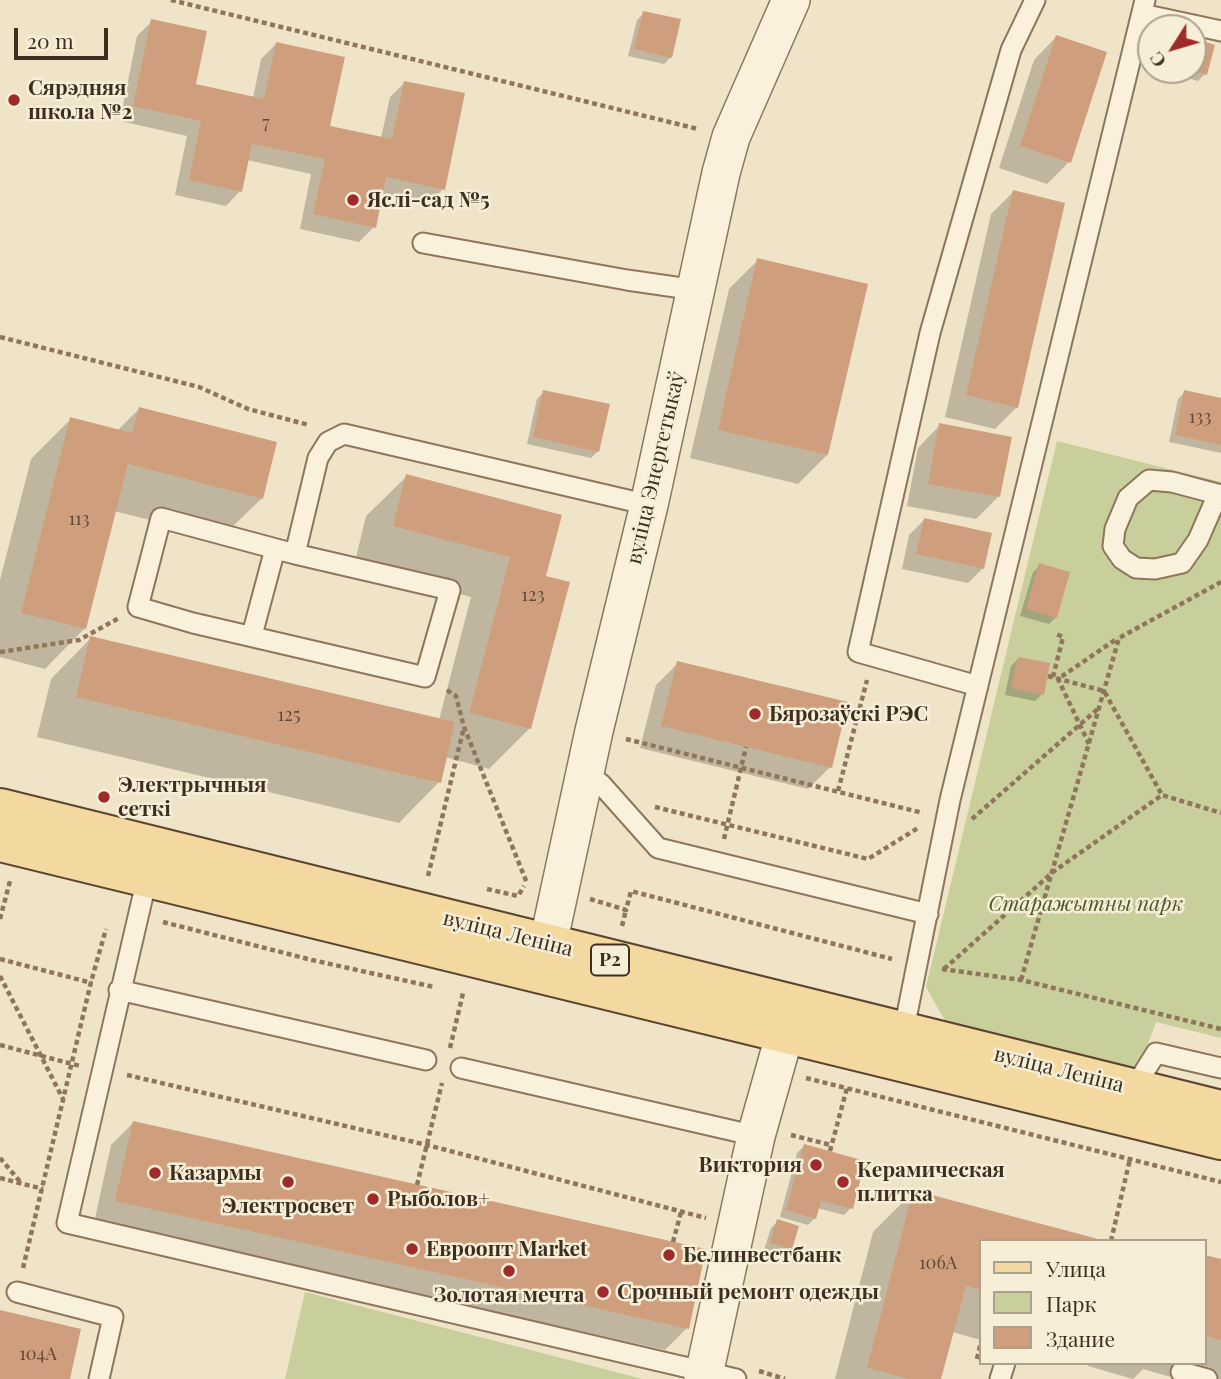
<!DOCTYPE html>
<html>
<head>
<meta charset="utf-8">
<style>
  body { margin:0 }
  #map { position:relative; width:1221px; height:1379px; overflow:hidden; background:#f0e4c8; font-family:"Playfair Display",serif }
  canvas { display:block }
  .legend { position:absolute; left:979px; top:1239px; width:228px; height:126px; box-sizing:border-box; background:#f7eed8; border:2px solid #ada18e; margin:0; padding:9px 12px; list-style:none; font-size:21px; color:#3d2e20 }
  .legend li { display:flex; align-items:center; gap:14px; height:35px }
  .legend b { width:35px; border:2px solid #ada18e }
  .north { position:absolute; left:1137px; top:14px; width:70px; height:70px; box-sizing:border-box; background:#f7eed8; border:2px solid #ada18e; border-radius:50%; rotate:233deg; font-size:19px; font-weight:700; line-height:28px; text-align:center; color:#3d2e20 }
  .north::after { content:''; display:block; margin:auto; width:24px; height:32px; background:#9e2a2b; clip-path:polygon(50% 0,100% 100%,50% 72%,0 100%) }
  .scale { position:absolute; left:14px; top:28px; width:94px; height:32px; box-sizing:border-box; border:4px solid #3d2e20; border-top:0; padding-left:9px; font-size:21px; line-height:24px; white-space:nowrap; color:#3d2e20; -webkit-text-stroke:5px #f7eed8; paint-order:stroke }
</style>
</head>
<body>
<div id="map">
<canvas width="1221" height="1379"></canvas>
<ul class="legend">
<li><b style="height:9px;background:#f3d9a0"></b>Улица</li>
<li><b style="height:19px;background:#c9cf9b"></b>Парк</li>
<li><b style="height:19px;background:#cf9f7d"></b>Здание</li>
</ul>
<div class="north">С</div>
<div class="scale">20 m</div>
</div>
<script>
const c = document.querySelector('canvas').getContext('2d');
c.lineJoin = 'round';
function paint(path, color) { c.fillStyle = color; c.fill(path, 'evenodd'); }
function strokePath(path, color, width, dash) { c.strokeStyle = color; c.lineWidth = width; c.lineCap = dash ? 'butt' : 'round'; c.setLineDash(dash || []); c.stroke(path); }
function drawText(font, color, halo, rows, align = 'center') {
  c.font = font + ' "Playfair Display",serif'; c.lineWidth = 5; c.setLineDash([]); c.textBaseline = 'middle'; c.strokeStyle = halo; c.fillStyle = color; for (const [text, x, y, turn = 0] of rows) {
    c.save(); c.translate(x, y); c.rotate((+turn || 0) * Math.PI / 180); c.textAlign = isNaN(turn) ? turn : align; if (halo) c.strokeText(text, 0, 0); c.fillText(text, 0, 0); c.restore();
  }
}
const green = new Path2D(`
  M1057,441L1221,482V1038L1156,1022L1139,1068L947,1024L926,987Z
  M305,1292L643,1379H285Z`);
const shadow = new Path2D(`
  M644,13L671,57L664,64L628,56L637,20Z
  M152,21L194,86L253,98L261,59L276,44L328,127L381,138L390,97L405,82L443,189L428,204L381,194L374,227L359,242L300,229L311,174L247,160L240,191L226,206L175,195L187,136L120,121L137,36Z
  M1056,37L1069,162L1047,184L999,168L1034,60Z
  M1193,40L1205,74L1198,81L1158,70H1193Z
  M1013,192L1017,407L995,429L945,417L991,214Z
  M758,260L827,455L798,484L690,458L729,289Z
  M544,392L598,451L591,458L527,444L537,399Z
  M1185,392L1221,400V453L1169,442L1178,399Z
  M139,409L262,498L221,538L114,511L85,628L45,669L0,657V580L31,459L71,419L117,431Z
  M940,425L999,496L976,519L907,506L918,448Z
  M407,476L544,577L530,728L489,769L445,757L439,782L399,823L37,737L51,679L91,638L439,720L471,597L354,566L366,516Z
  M924,520L983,568L968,583L902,569L909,535Z
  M1040,565L1056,617L1049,624L1020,616L1033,572Z
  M1018,659L1042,694L1035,701L1005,695L1011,666Z
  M678,663L830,767L808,789L640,748L656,685Z
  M133,1123L687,1328L665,1350L94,1223L111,1145Z
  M804,1146L851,1208L844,1215L817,1208L815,1218L808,1225L780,1217L797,1153Z
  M913,1192L981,1241V1340L952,1332L940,1379H835L873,1232Z
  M778,1221L790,1248L783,1255L764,1250L771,1228Z
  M1205,1256L1221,1261V1379H1178L1143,1369L1133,1379L1088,1366L1089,1363H1205Z`);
const building = new Path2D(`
  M643,11L681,19L672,58L634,49Z
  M151,19L207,31L196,84L264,99L276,42L345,57L330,126L392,139L404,81L465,93L445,190L386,177L376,228L313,214L325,159L252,144L242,192L189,180L201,121L133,106Z
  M1056,35L1107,52L1071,163L1020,146Z
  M1193,38L1215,45L1207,75L1193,71Z
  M1013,190L1065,203L1018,408L966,395Z
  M757,258L868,284L828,455L718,430Z
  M543,390L610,404L599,452L533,437Z
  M1184,390L1221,398V445L1175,435Z
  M139,407L277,442L263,499L128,464L86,629L21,613L70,417L132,433Z
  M939,423L1012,437L1000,497L928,484Z
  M406,474L562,515L546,576L570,582L531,729L469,713L510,557L393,526Z
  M924,518L992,533L984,569L916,554Z
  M1039,563L1070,572L1057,618L1026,609Z
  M90,636L455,722L441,783L76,697Z
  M1018,657L1050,663L1044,695L1011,688Z
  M677,661L848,702L832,768L661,726Z
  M133,1121L706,1249L689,1329L115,1201Z
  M804,1144L865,1161L853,1209L821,1201L816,1219L786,1210Z
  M913,1190L1102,1240V1241H981V1290L966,1286L941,1379H909L867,1368Z
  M777,1219L799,1226L792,1249L770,1243Z
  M1205,1255L1221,1259V1340L1205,1336Z
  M0,1310L81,1329L70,1379H0Z`);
const path = new Path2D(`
  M171,0L698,129
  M0,337L199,387L248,409L309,425
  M0,652L79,640L119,618
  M1048,676L1104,691L1162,795
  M1053,677L1063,637L1056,634
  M447,690L456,696L464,727L527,883
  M626,739L923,813
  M1089,744L1058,679L1118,638
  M838,791L867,680
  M655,807L868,859L918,828
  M972,819L1100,707
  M724,839L746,747
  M428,876L464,727
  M487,889L518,896L524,886
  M590,899L626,910L631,891L892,959
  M0,919L10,881
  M163,922L312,960L434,987
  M622,926L626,910
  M0,959L92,983
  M942,969L1021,980L1221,1029
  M944,969L1053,872L1162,795L1221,813
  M0,976L63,1099
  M1021,980L1119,638L1221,582
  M0,1045L80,1066
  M450,1048L463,993
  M127,1075L427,1145L706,1218
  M806,1078L1221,1182
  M791,1135L831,1145
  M830,1151L847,1088
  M0,1158L22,1184
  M0,1178L43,1189
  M417,1185L442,1083
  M1111,1241L1130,1159
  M673,1242L681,1212
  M23,1268L91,982L106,929
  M977,1359L981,1342
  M759,1371L785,1379`);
const service = new Path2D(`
  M1142,14L1221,31
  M423,243L627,280L696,290
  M1218,494L1198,540L1182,563L1155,569L1136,568L1122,559L1113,546L1115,529L1128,498L1149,480L1172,482L1221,495
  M161,518L295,554L450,590L425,677L193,623L138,607Z
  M295,554L318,458L328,442L344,434L649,505
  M252,635L275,549
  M978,686L858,652L930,333L1011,50L1035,0
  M584,775L593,778L601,784L658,848L928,914
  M148,874L67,1223L736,1379
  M119,990L426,1060
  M902,1039L950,800L1145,0
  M461,1068L756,1136
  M1131,1093L1156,1053L1221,1068
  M17,1292L113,1317L99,1379
  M1181,1372L1207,1379
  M1000,1379L1005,1363`);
const minor = new Path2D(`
  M548,944L594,731L649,505L721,173L731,137L791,0
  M703,1379L756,1136L785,1033`);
const primary = new Path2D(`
  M0,808L1221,1110
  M0,842L1221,1140`);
const markers = [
  [14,100,7,"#9e2a2b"],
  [353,200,7,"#9e2a2b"],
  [755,714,7,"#9e2a2b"],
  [104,797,7,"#9e2a2b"],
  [816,1165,7,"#9e2a2b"],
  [155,1173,7,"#9e2a2b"],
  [288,1182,7,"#9e2a2b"],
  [843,1182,7,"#9e2a2b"],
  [373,1199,7,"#9e2a2b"],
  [412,1249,7,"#9e2a2b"],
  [669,1255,7,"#9e2a2b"],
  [509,1271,7,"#9e2a2b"],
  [603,1292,7,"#9e2a2b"]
];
const numberNames = [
  ["7",266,123],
  ["133",1200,417],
  ["113",79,519],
  ["123",533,595],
  ["125",289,715],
  ["106А",938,1263],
  ["104А",38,1354]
];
const shields = [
  [610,960,38]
];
const shieldNames = [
  ["Р2",610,960]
];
const poiNames = [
  ["Сярэдняя",28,88],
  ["школа №2",28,112],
  ["Яслі-сад №5",367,200],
  ["Бярозаўскі РЭС",769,714],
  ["Электрычныя",118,785],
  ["сеткі",118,809],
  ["Виктория",802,1165,"right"],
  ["Керамическая",857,1170],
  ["плитка",857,1194],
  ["Казармы",169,1173],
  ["Рыболов+",387,1199],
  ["Электросвет",288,1206,"center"],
  ["Евроопт Market",426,1249],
  ["Белинвестбанк",683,1255],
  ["Срочный ремонт одежды",617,1292],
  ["Золотая мечта",509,1295,"center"]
];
const streetNames = [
  ["вуліца Энергетыкаў",656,468,-77],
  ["вуліца Леніна",508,934,14],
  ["вуліца Леніна",1059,1070,14]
];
const parkNames = [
  ["Старажытны парк",1086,904]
];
paint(green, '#c9cf9b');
paint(shadow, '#0003');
paint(building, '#cf9f7d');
strokePath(service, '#8d765c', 23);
strokePath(minor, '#8d765c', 40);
strokePath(primary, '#5b4430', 42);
strokePath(path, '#8d765c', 4.5, [5, 3.5]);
strokePath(service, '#faf1dc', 19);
strokePath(minor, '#faf1dc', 37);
strokePath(primary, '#f3d9a0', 38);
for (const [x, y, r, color] of markers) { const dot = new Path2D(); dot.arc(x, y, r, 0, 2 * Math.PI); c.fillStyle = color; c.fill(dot); strokePath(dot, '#f7eed8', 2.5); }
drawText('18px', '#624a37', null, numberNames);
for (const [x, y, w] of shields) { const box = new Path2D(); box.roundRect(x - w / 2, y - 15.5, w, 31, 5); c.fillStyle = '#f7eed8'; c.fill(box); strokePath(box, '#3d2e20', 2); }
drawText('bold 19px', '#3d2e20', null, shieldNames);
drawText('bold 21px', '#3d2e20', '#f7eed8', poiNames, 'left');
drawText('21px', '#3d2e20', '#f7eed8', streetNames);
drawText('italic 21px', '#4d5a26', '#f7eed8', parkNames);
</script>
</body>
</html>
